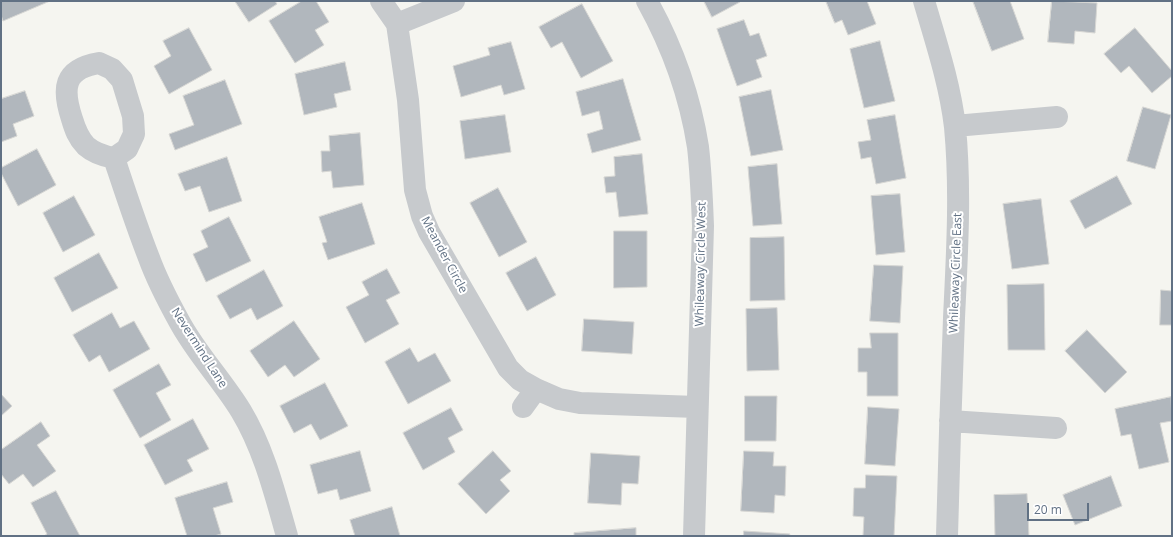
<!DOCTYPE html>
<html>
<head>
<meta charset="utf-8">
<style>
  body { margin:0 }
  #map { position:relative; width:1173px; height:537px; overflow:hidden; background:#f5f5f0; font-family:"Open Sans",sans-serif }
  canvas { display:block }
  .frame { position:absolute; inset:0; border:2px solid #617184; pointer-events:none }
  .scale { position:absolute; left:1027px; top:503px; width:62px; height:18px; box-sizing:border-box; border:2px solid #617184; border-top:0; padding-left:5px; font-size:12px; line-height:14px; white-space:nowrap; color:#617184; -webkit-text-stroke:3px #fff; paint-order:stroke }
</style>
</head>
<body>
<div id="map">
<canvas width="1173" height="537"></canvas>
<div class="frame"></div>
<div class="scale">20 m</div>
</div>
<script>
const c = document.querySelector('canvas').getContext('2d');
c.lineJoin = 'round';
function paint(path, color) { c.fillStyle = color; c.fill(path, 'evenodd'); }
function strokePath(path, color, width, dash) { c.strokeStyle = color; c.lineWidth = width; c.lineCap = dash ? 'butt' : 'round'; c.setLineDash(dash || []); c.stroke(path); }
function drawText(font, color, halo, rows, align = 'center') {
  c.font = font + ' "Open Sans",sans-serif'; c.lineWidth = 4; c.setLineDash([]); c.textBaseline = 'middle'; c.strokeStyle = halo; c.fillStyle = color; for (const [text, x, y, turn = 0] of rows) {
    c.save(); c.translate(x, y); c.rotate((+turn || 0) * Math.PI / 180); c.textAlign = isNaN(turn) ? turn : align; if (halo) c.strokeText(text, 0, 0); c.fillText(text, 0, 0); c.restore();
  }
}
const building = new Path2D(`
  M1,1H50L3,21L1,15Z
  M235,1H275L277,4L249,22Z
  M302,1H316L329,22L315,30L324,45L295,63L269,21Z
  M704,1H739L740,2L712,17Z
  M826,1H867L876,24L848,35L842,20L835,23Z
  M973,1H1010L1024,39L992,51Z
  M1052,1L1097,3L1095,33L1075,31L1074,44L1048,42Z
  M582,4L613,61L581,78L562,42L551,48L539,27Z
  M744,20L750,36L759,33L767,56L756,60L762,77L737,86L717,29Z
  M189,28L212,70L169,94L154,66L171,56L163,41Z
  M1135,28L1172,71V76L1152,93L1129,66L1121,73L1104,54Z
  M880,41L895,101L864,108L850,49Z
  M511,42L525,89L504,95L501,85L461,97L453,66L490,55L488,48Z
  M345,62L351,90L334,94L337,107L304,115L295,74Z
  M623,79L641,140L592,153L587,134L603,129L599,111L582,116L576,92Z
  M225,80L242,124L175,150L169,134L194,125L183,96Z
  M771,90L783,150L751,156L739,97Z
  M25,91L34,116L13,124L17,136L1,142V99Z
  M1143,107L1171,115L1155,169L1127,161Z
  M505,115L511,152L465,159L460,121Z
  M895,115L906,178L876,184L871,157L861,159L858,142L871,140L867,120Z
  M360,133L364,185L333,188L331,171L322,172L321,151H330L329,136Z
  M37,149L56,185L18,206L1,173V168Z
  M642,154L648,214L619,217L616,192L606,193L604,177L615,176L614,157Z
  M227,157L242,201L209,212L200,186L185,191L178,174Z
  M777,164L782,224L753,226L748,167Z
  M1117,176L1132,204L1085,229L1070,201Z
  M498,188L527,242L499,257L470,203Z
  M900,194L905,252L876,255L871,196Z
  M74,196L95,235L63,252L43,213Z
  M1041,199L1049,264L1012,269L1003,204Z
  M362,203L375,244L328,260L322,243L327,242L319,217Z
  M229,217L251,261L206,282L193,254L208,247L201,231Z
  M614,231H647V287L614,288Z
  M784,237L785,300L750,301V238Z
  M99,253L118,288L72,312L54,278Z
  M536,257L556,295L527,311L506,273Z
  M874,265L903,266L900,323L870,321Z
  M387,269L400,293L386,300L399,324L365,343L346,307L369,295L362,282Z
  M264,270L283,306L257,320L251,308L230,319L217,296Z
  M1044,284L1045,350H1008L1007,285Z
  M1161,290L1172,291V325H1160Z
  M777,308L779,370L747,371L746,309Z
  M112,313L120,328L134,321L150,349L109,372L100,355L89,362L73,335Z
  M584,319L634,322L632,354L582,351Z
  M294,321L320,359L294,377L285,365L268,377L250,351Z
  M1087,330L1127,372L1105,393L1065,351Z
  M870,333H898V396H867V372H858V348H871Z
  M410,348L418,362L435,353L451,381L408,404L385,362Z
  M159,364L171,385L156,393L171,420L140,438L113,390Z
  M325,383L348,426L320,440L311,424L294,433L280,406Z
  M1,394L12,406L1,416Z
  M745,396H777L776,441H745Z
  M1171,397L1172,421L1160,423L1169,462L1139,469L1131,434L1121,436L1115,409Z
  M868,407L899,409L895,466L865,464Z
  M451,408L463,430L448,438L455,452L423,470L403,433Z
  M193,419L209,449L187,460L193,471L165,485L144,445Z
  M41,422L50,436L37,445L56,471L33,487L23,474L9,484L1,474V450Z
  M360,451L371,491L340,500L337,489L318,494L310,465Z
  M493,451L511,471L500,480L510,491L486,514L458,484Z
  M744,451L774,452L773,466H786L785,496L775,495L774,513L741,511Z
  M591,453L640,456L638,484L622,483L621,505L588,503Z
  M866,475L897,476L894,536H863L864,517L853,516L854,488H865Z
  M1111,476L1122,506L1075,525L1063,495Z
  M227,482L233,502L213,508L221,534L214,536H187L175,498Z
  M56,491L80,536H44L47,534L31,503Z
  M1027,494L1029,536H995L994,495Z
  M392,507L400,536H355L350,520Z
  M636,528V536H574V533Z
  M744,531L790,534L789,536H744Z`);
const minor = new Path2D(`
  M381,1L397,24L408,100L415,190L422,216L429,232L508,368L520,380L536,389L559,399L580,403L697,407
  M647,1C672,46 690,96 698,147C701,173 702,200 703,226L694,536
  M924,1C936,42 950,84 955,127C961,191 957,255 954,318C951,391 949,463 947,536
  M397,24L454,1
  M99,63L112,69L122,80L133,116L134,134L127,149L114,158C103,156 94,153 86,146C78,138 75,129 72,119C62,89 63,69 99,63Z
  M955,126L1057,117
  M114,158C125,191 136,225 149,258C157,280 168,301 179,321C196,353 222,380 241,411C264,449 275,494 287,536
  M523,407L536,389
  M950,421L1056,428`);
const streetNames = [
  ["Meander Circle",444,255,62],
  ["Whileaway Circle West",701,264,-89],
  ["Whileaway Circle East",956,273,-88],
  ["Nevermind Lane",199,348,57]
];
paint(building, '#b1b7bd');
strokePath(building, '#d6d6d3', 1);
strokePath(minor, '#c7cacd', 22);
drawText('12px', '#617184', '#fff', streetNames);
</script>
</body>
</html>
